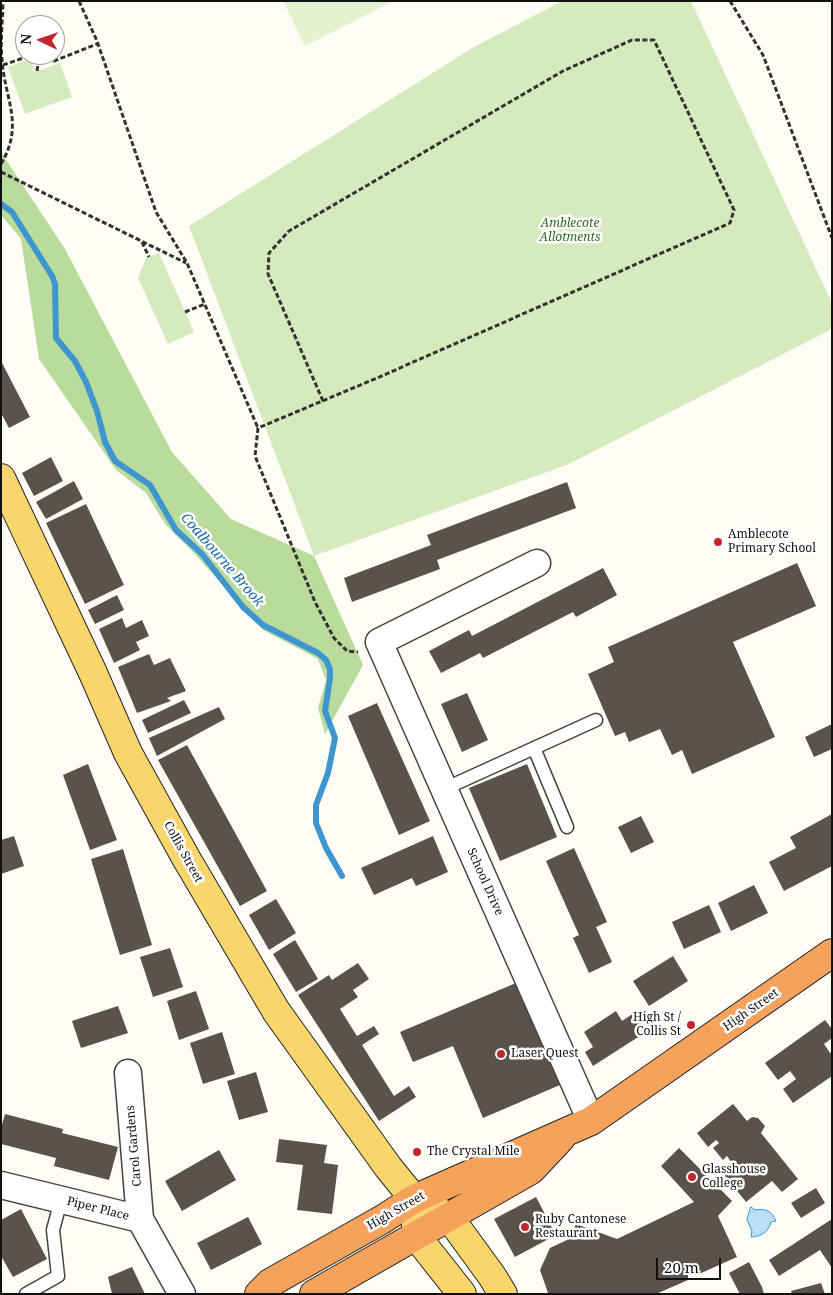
<!DOCTYPE html>
<html>
<head>
<meta charset="utf-8">
<style>
  body { margin:0 }
  #map { position:relative; width:833px; height:1295px; overflow:hidden; background:#fffdf5; font-family:"Noto Serif",serif }
  canvas { display:block }
  .frame { position:absolute; inset:0; border:2px solid #111; pointer-events:none }
  .north { position:absolute; left:15px; top:15px; width:50px; height:50px; box-sizing:border-box; background:#fff; border:1px solid #a0a0a0; border-radius:50%; rotate:273deg; font-size:14px; font-weight:700; line-height:20px; text-align:center; color:#111 }
  .north::after { content:''; display:block; margin:auto; width:18px; height:22px; background:#c4262e; clip-path:polygon(50% 0,100% 100%,50% 72%,0 100%) }
  .scale { position:absolute; left:656px; top:1258px; width:65px; height:22px; box-sizing:border-box; border:2px solid #111; border-top:0; padding-left:6px; font-size:15px; line-height:18px; white-space:nowrap; color:#111; -webkit-text-stroke:4px #fff; paint-order:stroke }
</style>
</head>
<body>
<div id="map">
<canvas width="833" height="1295"></canvas>
<div class="frame"></div>
<div class="north">N</div>
<div class="scale">20 m</div>
</div>
<script>
const c = document.querySelector('canvas').getContext('2d');
c.lineJoin = 'round';
function paint(path, color) { c.fillStyle = color; c.fill(path, 'evenodd'); }
function strokePath(path, color, width, dash) { c.strokeStyle = color; c.lineWidth = width; c.lineCap = dash ? 'butt' : 'round'; c.setLineDash(dash || []); c.stroke(path); }
function drawText(font, color, halo, rows, align = 'center') {
  c.font = font + ' "Noto Serif",serif'; c.lineWidth = 5; c.setLineDash([]); c.textBaseline = 'middle'; c.strokeStyle = halo; c.fillStyle = color; for (const [text, x, y, turn = 0] of rows) {
    c.save(); c.translate(x, y); c.rotate((+turn || 0) * Math.PI / 180); c.textAlign = isNaN(turn) ? turn : align; if (halo) c.strokeText(text, 0, 0); c.fillText(text, 0, 0); c.restore();
  }
}
const green = new Path2D(`
  M562,1H691L832,303V329L569,464L314,556L189,226L474,47Z
  M30,59L35,72L60,63L72,97L25,114L8,67Z
  M159,253L194,332L168,344L138,278L146,258Z`);
const forest = new Path2D(`
  M1,152L65,249L172,452L231,519L314,556L363,665L325,734L318,708L326,680L318,659L263,630L193,552L165,524L146,493L116,470L39,359L21,239L1,215Z`);
const pitch = new Path2D(`
  M283,1H394L305,46Z`);
const water = new Path2D(`
  M751,1207L755,1210C766,1208 772,1211 776,1221L771,1222C769,1232 760,1237 751,1237L752,1231L747,1220Z`);
const stream = new Path2D(`
  M1,204L12,212L52,276L55,284L56,338L75,361L86,382L97,411L105,442L115,461L150,485L176,530L202,554L243,607L263,625L318,653L326,660L330,669V678L325,711L335,738L328,773L316,805V823L326,848L342,876`);
const building = new Path2D(`
  M1,361L30,417L9,428L1,413Z
  M51,457L63,481L34,496L22,473Z
  M74,481L83,499L46,519L36,502Z
  M567,482L576,508L437,560L440,569L352,602L344,578L431,545L427,535Z
  M86,504L124,585L85,604L46,523Z
  M797,563L816,606L733,642L775,737L692,774L682,750L672,755L660,729L629,742L625,732L615,736L588,674L614,662L608,647Z
  M603,568L617,595L576,617L573,612L483,658L480,653L441,673L429,651L469,630L472,636Z
  M117,595L124,610L95,624L88,610Z
  M122,618L126,628L142,620L149,636L136,642L140,650L114,663L99,629Z
  M149,654L154,665L170,658L186,691L167,698L171,701L137,713L118,667Z
  M467,693L488,740L462,752L441,704Z
  M184,700L191,713L148,733L142,720Z
  M377,703L430,821L399,835L348,716Z
  M219,707L225,719L157,756L149,738Z
  M832,724V749L814,757L805,737Z
  M187,745L267,891L240,906L158,760Z
  M88,764L117,840L90,850L63,775Z
  M527,764L557,837L500,861L469,788Z
  M832,814V866L784,891L769,862L796,848L790,837Z
  M641,816L654,842L631,853L618,827Z
  M14,836L24,866L1,874V840Z
  M433,836L448,872L416,886L412,878L374,895L361,868Z
  M574,848L607,922L596,927L612,962L589,973L573,938L579,935L546,861Z
  M123,849L152,945L120,955L91,859Z
  M754,885L768,913L731,931L718,903Z
  M276,899L296,933L269,950L249,915Z
  M709,905L721,932L684,949L672,922Z
  M295,940L318,979L296,992L273,954Z
  M170,948L183,987L153,997L140,957Z
  M673,956L688,981L649,1006L633,981Z
  M358,963L369,979L353,990L358,997L340,1009L357,1036L374,1026L379,1034L362,1045L394,1096L409,1086L416,1097L379,1121L298,995L329,975L332,980Z
  M516,983L560,1085L483,1118L453,1046L413,1062L400,1032Z
  M196,991L209,1029L179,1040L167,1001Z
  M118,1006L128,1033L81,1048L72,1021Z
  M616,1011L622,1021L634,1013L646,1032L593,1066L585,1052L593,1047L584,1032Z
  M825,1020L832,1029V1038L824,1044L830,1053L832,1051V1076L793,1103L783,1089L796,1079L790,1071L778,1080L765,1063Z
  M222,1032L235,1074L203,1084L190,1043Z
  M256,1072L268,1112L239,1120L227,1081Z
  M733,1104L747,1121L752,1117L758,1118L765,1126L761,1133L798,1179L782,1192L772,1181L746,1202L721,1171L731,1162L727,1156L723,1160L713,1148L719,1143L716,1140L708,1147L697,1133Z
  M5,1114L63,1129L62,1133L118,1147L109,1180L54,1166L56,1158L1,1144V1128Z
  M279,1139L327,1145L324,1163L338,1165L332,1214L297,1210L303,1165L276,1162Z
  M679,1148L732,1201L718,1216L737,1257L699,1274L697,1265L688,1269V1280L656,1294L548,1293L540,1270L550,1248L569,1239L576,1224L617,1239L694,1202L661,1166Z
  M219,1150L236,1180L182,1211L165,1181Z
  M816,1188L825,1203L801,1218L791,1203Z
  M536,1197L556,1235L515,1257L494,1219Z
  M21,1209L47,1259L13,1277L1,1256V1220Z
  M248,1217L262,1244L211,1270L197,1243Z
  M832,1219V1268L820,1250L779,1276L769,1260Z
  M749,1262L762,1287L764,1294H740L729,1273Z
  M132,1267L145,1294H112L108,1277Z
  M821,1283L825,1294H792L791,1291Z`);
const path = new Path2D(`
  M79,1L97,41L156,212L187,263L258,428
  M730,1L763,55L832,238
  M3,65L29,56L54,61L97,44
  M37,71L39,58
  M1,164C25,124 4,98 2,59C0,40 3,20 3,1
  M1,172L186,263
  M142,242L149,257
  M185,312L205,304
  M323,401L268,274L269,253L289,231L563,71L632,40H654L734,210L730,223L377,378L258,428L255,456L315,602L334,638L347,651L358,652`);
const lane = new Path2D(`
  M534,748L567,827
  M444,789L596,720
  M26,1294L58,1276L53,1230L61,1200`);
const street = new Path2D(`
  M537,563L379,642L591,1121
  M128,1073L140,1219
  M1,1185L140,1219L182,1294`);
const primary = new Path2D(`
  M1,478L93,673L128,753L186,858L276,1011L388,1167L414,1199L449,1217L492,1276L503,1294
  M415,1213L417,1237L462,1294`);
const highway = new Path2D(`
  M259,1294L270,1283L383,1219L414,1199L591,1121L832,953
  M314,1294L531,1170L561,1138`);
const markers = [
  [718,542,5,"#c4262e"],
  [691,1025,5,"#c4262e"],
  [501,1054,5,"#c4262e"],
  [417,1152,5,"#c4262e"],
  [692,1177,5,"#c4262e"],
  [525,1227,5,"#c4262e"]
];
const parkNames = [
  ["Amblecote",570,224],
  ["Allotments",570,238]
];
const poiNames = [
  ["Amblecote",728,535],
  ["Primary School",728,549],
  ["High St /",681,1018,"right"],
  ["Collis St",681,1032,"right"],
  ["Laser Quest",511,1054],
  ["The Crystal Mile",427,1152],
  ["Glasshouse",702,1170],
  ["College",702,1184],
  ["Ruby Cantonese",535,1220],
  ["Restaurant",535,1234]
];
const streetNames = [
  ["Collis Street",183,852,61],
  ["School Drive",485,882,66],
  ["High Street",751,1010,-35],
  ["Carol Gardens",134,1146,-95],
  ["Piper Place",98,1209,14],
  ["High Street",396,1211,-30]
];
const waterNames = [
  ["Coalbourne Brook",222,560,49]
];
paint(green, '#d5ebbd');
paint(forest, '#b9dc9c');
paint(pitch, '#e6f2cf');
paint(water, '#b9e0f7');
strokePath(water, '#3f96cf', 1);
strokePath(stream, '#3f96cf', 6);
paint(building, '#5a524d');
strokePath(lane, '#444', 15);
strokePath(street, '#444', 29);
strokePath(primary, '#222', 30);
strokePath(highway, '#222', 30);
strokePath(path, '#333', 3, [5, 2.5]);
strokePath(lane, '#fff', 12);
strokePath(street, '#fff', 26);
strokePath(primary, '#f9d66b', 28);
strokePath(highway, '#f5a25d', 28);
for (const [x, y, r, color] of markers) { const dot = new Path2D(); dot.arc(x, y, r, 0, 2 * Math.PI); c.fillStyle = color; c.fill(dot); strokePath(dot, '#fff', 2); }
drawText('italic 12px', '#2f6b1f', '#fff', parkNames);
drawText('12px', '#111', '#fff', poiNames, 'left');
drawText('12px', '#111', '#fff', streetNames);
drawText('italic 14px', '#1768a6', '#fff', waterNames);
</script>
</body>
</html>
